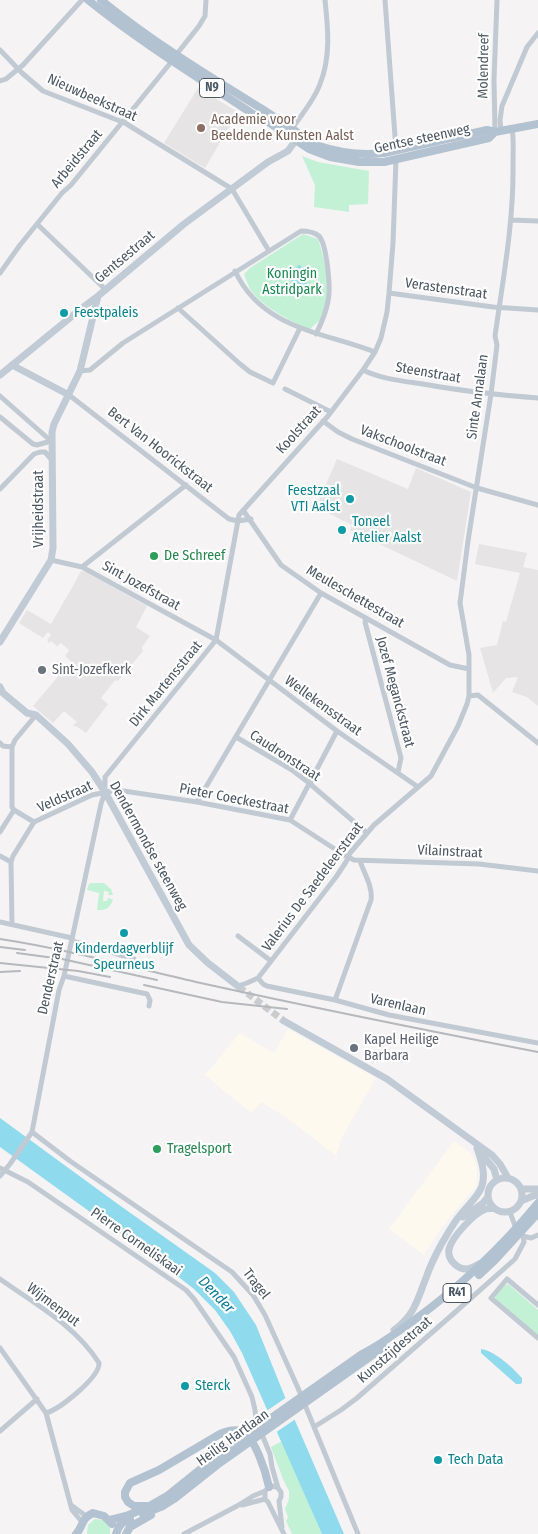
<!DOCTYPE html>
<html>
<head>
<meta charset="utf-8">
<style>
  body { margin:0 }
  canvas { display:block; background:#f5f3f3 }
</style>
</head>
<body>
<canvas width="538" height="1534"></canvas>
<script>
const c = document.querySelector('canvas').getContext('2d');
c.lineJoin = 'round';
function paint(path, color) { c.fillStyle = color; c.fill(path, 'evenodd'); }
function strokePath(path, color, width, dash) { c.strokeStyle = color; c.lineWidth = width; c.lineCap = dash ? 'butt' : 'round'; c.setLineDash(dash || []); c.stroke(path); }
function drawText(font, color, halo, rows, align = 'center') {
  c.font = font + ' "Fira Sans Condensed",sans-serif'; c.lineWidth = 4.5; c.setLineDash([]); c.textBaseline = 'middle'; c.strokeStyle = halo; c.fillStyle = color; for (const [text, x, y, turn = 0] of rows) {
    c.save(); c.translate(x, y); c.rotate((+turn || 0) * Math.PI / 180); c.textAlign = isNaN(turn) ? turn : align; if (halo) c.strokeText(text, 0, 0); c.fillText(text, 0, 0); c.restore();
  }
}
const commercial = new Path2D(`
  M288,1029L376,1078L342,1137L336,1156L289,1119L261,1102L251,1113L205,1075L240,1033L274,1053Z
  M454,1141L470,1153L474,1159L477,1167V1185L442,1227L424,1255L389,1229Z`);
const education = new Path2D(`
  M198,88L238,112L205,168L164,143Z
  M337,459L408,489L416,468L471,492L457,581L350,530L352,525L316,507Z
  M479,544L527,553L523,567L538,570V706L527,697L512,692L518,677L506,678L493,693L480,648L497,645L503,621L506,622L520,573L475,564Z
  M81,571L86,572L147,606L136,627L150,636L142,647L143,651L118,681L115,680L101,698L108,704L86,733L76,726L75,727L73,725L77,722L64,711L53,723L33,706L71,661L65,656L69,650L61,643L57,646L51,641L49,643L47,640L51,635L48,632L43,638L19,623L27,610L51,624L73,586Z`);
const green = new Path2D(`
  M302,156L318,162L369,171L368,204L349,205V212L314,207L315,185Z
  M303,234L318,239C326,262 332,295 321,318C318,323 313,325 310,330C291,321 262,307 250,289C248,285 246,279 244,274L250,268Z
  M91,883H104L111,889L113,895H108L109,892L104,891L103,901H107L108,898L112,899L113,900C110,908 105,911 97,910L99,893L87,890L89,884Z
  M508,1284L538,1310V1336L496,1299L495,1296L505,1285Z
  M282,1441L322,1534H292L286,1521L288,1517L285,1509L289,1499V1491L283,1479L271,1447Z
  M95,1519L104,1520L110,1526V1534H87L88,1525Z`);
const water = new Path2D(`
  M299,265L301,266L302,272L308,279L307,283L304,287C296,287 293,284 289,278L290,273Z
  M0,1118L115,1202L215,1273L234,1292L256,1325L287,1402L344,1534H322L242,1353L230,1331L215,1310L194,1289L154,1258L0,1147Z
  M481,1349C495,1351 512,1367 522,1378V1383L520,1384H516L481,1353Z`);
const pier = new Path2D(`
  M287,1397L297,1418L275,1433L265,1412Z`);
const secondaryTunnel = new Path2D(`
  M239,987L284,1021`);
const street = new Path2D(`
  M385,0L396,150
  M0,50L22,73L43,91L125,123L232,189L269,251
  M176,55L199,26L205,16L206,0
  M0,81L6,79L23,65L82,0
  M291,130C301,115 314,101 320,84C331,57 328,28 325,0
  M501,130L500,120L502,106L527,47L538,33
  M495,132L494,80L497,0
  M511,220L538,221
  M37,224L105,289
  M235,271C262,329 323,332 375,352
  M0,273L20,245L62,193L71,185L172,61
  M389,293L493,307L538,310
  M178,308L240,364L250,372L273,383L300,328
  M363,370C381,379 403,381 423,384C461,391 499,395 538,398
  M80,371L90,370L123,343L301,231C307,231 314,232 319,236C327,245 331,289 328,301C326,313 321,324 316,334
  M285,389L331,412
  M69,395L229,519L238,521L251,519
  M0,396L51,441
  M0,417L33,444L37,445L51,441
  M323,421L338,432L352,439L477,488L538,505
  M0,489L34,454L40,452H45L51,459
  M243,510L281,565L321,593L450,665L469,669
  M51,560L82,567L216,640L337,731L418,787
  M82,567L186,485
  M366,618L365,622L401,758L398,772
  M469,696L478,695L538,743
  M236,737L292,770L309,783L367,833
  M0,743L3,746L12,747
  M197,802L321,593
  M14,810L12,807V747L15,740L36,715
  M290,820L337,731
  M34,822L92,795L117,790L197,802L290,820L344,855L354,860L479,864L538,871
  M0,832L14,810
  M0,856L11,862L13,856L34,822L14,810
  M11,862L12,924
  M0,922L72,938
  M238,936L271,961
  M72,941C93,946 113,953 134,959
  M64,976L147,994L150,1000L149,1006
  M258,978L263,984L267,986L335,1000L389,1015L538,1043
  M238,986L247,983L258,978L336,877L346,862L350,853L374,825L431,776L458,726L467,704L469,696V655L460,603L468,541L491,394L497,345L495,336C503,279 514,221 513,163C513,151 514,140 512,128
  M335,1000L371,900C373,887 364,873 360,861
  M32,1132L70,1161L232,1272L253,1295L265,1315L298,1388L358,1534
  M0,1168L28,1182L186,1290L194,1299L234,1357L252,1397L255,1410L256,1420L270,1454L272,1467L278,1488L281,1492V1497L279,1501L282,1527
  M0,1176L10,1164L32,1132L59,990L64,976L101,804L105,792V777L216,640L239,515L328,416L363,370L375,352L381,338L387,312L389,293L393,243L396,159
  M523,1236L531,1238L538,1235
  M0,1279C35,1304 76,1326 99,1363C100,1377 60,1409 46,1413
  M538,1305L507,1279L491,1298L538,1338
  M0,1348L46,1413L72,1510L82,1522
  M314,1427L341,1410L357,1398L452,1315L515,1259L524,1242L523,1236L515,1226L510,1212
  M0,1431L37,1399
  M265,1491V1499L268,1502L284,1534
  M71,1505L86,1516
  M242,1505L265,1499
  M184,1534L237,1506L253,1496L265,1491L269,1487L273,1486L278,1488`);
const secondary = new Path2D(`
  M12,365L69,395
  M0,375L82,308L98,296L184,224L268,162L288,151L298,137
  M0,642L51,560L53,548L52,432L54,424L80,371L98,296
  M0,687L3,693L27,713L36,715L68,744L92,772L105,792L189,945L208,963L239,987
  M284,1021L387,1079L492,1155L500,1164L508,1178
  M479,1151L494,1169L497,1180
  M488 1195a17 17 0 1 1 34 0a17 17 0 1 1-34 0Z
  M521,1189H538
  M521,1201L535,1195L538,1196
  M463,1217L483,1203L488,1197
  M479,1264C476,1266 472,1268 468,1269C458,1270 447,1260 449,1249C452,1237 474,1213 486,1209C489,1208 492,1209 494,1208
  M394,1330C415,1315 417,1300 426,1278C430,1266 436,1254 442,1243C448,1233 454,1222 461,1214C469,1204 478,1197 482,1186C486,1173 481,1160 477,1148`);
const primary = new Path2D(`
  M88,0C140,42 197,77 253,114L268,122L309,149L330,157L359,162H384L489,138L495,132
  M101,0C151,41 207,75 262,109C273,116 283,123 294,130C301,135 308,142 316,145C337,152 362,156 384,153L487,130L495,132L538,124
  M479,1275L495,1260L538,1213
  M146,1506H134L128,1502L125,1497V1492L130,1483L159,1470L220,1434C227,1431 233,1429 240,1431C255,1435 266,1473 269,1487
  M143,1514L163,1506L174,1499L217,1465L384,1347
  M110,1520L126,1516L146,1508L167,1496L213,1459L362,1354C380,1345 396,1333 413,1321C461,1286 500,1249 538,1203
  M76,1534C84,1526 80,1519 93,1513L104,1516L112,1524
  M116,1534C119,1525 122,1522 130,1519
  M126,1534L130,1527L151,1515`);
const rail = new Path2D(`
  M0,939C66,949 131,967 196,982C310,1007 424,1030 538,1052
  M0,947L25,950
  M17,953L62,959L157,980
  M0,963L78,971L110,977
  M0,972L20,971
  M144,985L222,1002L287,1009`);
const markers = [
  [201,128,5,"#8d6e63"],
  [64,313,5,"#0f9aa8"],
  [350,499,5,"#0f9aa8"],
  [342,530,5,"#0f9aa8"],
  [154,556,5,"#2e9e5b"],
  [42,670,5,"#6b7280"],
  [124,933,5,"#0f9aa8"],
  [354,1048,5,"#6b7280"],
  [157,1149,5,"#2e9e5b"],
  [185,1386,5,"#0f9aa8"],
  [438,1460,5,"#0f9aa8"]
];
const shields = [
  [212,88,25],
  [457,1293,28]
];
const shieldNames = [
  ["N9",212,88],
  ["R41",457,1293]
];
const streetNames = [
  ["Molendreef",484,66,-89],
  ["Nieuwbeekstraat",92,98,24],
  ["Gentse steenweg",422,139,-12],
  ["Arbeidstraat",77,159,-50],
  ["Gentsestraat",125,257,-40],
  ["Verastenstraat",446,289,8],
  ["Steenstraat",428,373,10],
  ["Sinte Annalaan",478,397,-82],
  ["Koolstraat",299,430,-48],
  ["Vakschoolstraat",403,446,21],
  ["Bert Van Hoorickstraat",160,450,38],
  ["Vrijheidstraat",39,509,-90],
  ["Sint Jozefstraat",141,586,29],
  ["Meuleschettestraat",355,597,30],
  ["Dirk Martensstraat",166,684,-51],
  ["Jozef Meganckstraat",395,692,75],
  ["Wellekensstraat",323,706,36],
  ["Caudronstraat",285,756,33],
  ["Veldstraat",65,797,-24],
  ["Pieter Coeckestraat",234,799,11],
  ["Dendermondse steenweg",148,846,61],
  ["Vilainstraat",450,852,3],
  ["Valerius De Saedeleerstraat",313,887,-53],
  ["Denderstraat",51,978,-77],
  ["Varenlaan",398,1005,13],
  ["Pierre Corneliskaai",136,1242,35],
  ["Tragel",256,1284,52],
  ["Wijmenput",53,1305,37],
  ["Kunstzijdestraat",395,1350,-41],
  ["Heilig Hartlaan",233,1438,-36]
];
const educationNames = [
  ["Academie voor",211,120],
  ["Beeldende Kunsten Aalst",211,136]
];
const parkNames = [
  ["Koningin",292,274],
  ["Astridpark",292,290]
];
const cultureNames = [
  ["Feestpaleis",74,313],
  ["Feestzaal",340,491,"right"],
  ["VTI Aalst",340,507,"right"],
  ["Toneel",352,522],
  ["Atelier Aalst",352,538],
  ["Kinderdagverblijf",124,949,"center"],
  ["Speurneus",124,965,"center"],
  ["Sterck",195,1386],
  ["Tech Data",448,1460]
];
const leisureNames = [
  ["De Schreef",164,556],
  ["Tragelsport",167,1149]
];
const worshipNames = [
  ["Sint-Jozefkerk",52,670],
  ["Kapel Heilige",364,1040],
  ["Barbara",364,1056]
];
const waterNames = [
  ["Dender",216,1295,46]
];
paint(commercial, '#fdf9ef');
paint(education, '#e6e4e5');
paint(green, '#c3f1d5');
paint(water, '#90daee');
paint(pier, '#f5f3f3');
strokePath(secondaryTunnel, '#caccce', 7, [7, 3.5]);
strokePath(street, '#c1cad2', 5);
strokePath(secondary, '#c1cbd6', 7);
strokePath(primary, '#b3c2d1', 8);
strokePath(rail, '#b5b8bd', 2);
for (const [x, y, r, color] of markers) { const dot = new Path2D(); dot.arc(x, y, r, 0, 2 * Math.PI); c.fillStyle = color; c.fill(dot); strokePath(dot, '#fff', 2); }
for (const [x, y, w] of shields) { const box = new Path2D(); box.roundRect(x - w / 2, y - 9.5, w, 19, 4); c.fillStyle = '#fff'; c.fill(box); strokePath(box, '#4a5661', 1); }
drawText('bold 12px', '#4a5661', null, shieldNames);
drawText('14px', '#4a5661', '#fff', streetNames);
drawText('14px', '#785e54', '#fff', educationNames, 'left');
drawText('14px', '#17864f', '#fff', parkNames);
drawText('14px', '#0d838f', '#fff', cultureNames, 'left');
drawText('14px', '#27864d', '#fff', leisureNames, 'left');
drawText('14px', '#5b616d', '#fff', worshipNames, 'left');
drawText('italic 15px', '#0c7c9b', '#fff', waterNames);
</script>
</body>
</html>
